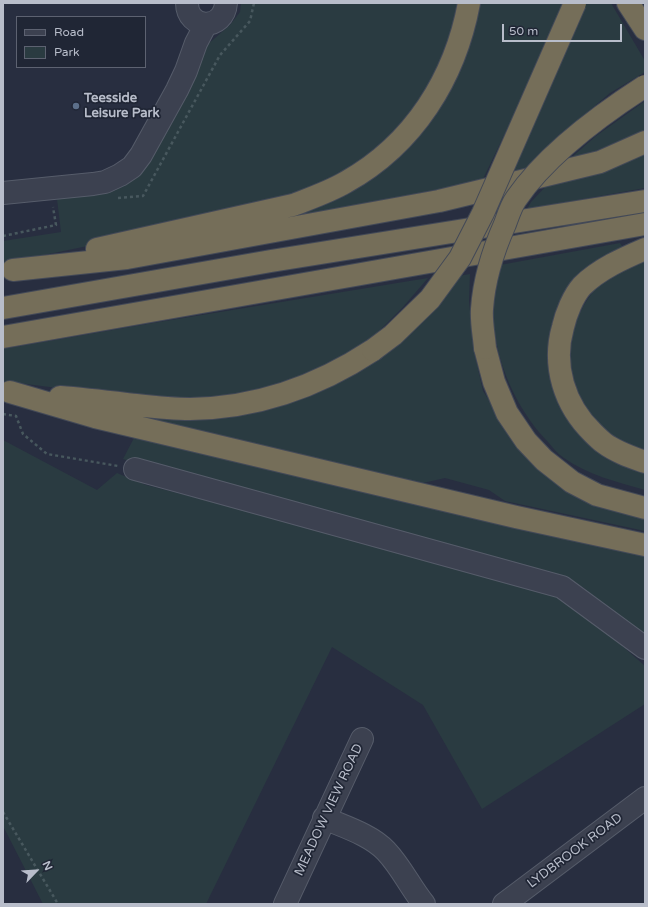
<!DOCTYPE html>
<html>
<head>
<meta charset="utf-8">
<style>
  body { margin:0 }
  #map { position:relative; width:648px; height:907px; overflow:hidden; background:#282e40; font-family:"Varela Round",sans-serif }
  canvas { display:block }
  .frame { position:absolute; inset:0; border:4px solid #b8bdca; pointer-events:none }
  .legend { position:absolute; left:16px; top:16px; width:130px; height:52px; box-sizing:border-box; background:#202635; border:1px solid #5d6271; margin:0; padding:5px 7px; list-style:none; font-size:12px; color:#b8bdca }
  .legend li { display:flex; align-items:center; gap:8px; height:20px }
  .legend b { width:20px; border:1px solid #5d6271 }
  .north { position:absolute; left:16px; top:851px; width:40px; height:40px; -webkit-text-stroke:3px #202635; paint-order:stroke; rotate:65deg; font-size:11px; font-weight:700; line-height:16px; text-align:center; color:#b8bdca }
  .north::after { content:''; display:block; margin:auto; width:14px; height:18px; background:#b8bdca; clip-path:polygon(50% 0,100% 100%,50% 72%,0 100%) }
  .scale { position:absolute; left:502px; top:24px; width:120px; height:18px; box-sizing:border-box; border:2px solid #b8bdca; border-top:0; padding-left:5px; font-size:12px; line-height:14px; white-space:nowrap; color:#b8bdca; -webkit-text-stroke:3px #202635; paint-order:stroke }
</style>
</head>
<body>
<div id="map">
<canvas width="648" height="907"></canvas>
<div class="frame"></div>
<ul class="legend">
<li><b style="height:5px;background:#3c4150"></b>Road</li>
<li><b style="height:11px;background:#2a3b41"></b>Park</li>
</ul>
<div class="north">N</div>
<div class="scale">50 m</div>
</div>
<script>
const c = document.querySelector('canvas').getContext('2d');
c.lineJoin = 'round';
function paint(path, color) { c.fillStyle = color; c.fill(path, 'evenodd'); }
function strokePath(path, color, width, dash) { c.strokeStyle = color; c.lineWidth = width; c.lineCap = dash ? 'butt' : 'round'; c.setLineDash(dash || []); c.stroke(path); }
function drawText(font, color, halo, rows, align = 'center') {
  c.font = font + ' "Varela Round",sans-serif'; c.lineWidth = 3.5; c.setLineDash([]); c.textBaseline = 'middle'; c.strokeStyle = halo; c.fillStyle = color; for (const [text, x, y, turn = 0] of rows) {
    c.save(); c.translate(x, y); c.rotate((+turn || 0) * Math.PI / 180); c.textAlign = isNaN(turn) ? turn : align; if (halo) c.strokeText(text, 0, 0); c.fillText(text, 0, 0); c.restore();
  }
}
const green = new Path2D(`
  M241,3H457L454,24L435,76L423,99L393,137L343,174L309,190L107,242L44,255L3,262V241L61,232L57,199L111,191L124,185L207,45L230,25L240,12Z
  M478,3H565L512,119L482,181L288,218L318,208L380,173L420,133L440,108L462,60Z
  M586,3H611L645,61V72L610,93L558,137L516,178H506Z
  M645,101V130L586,155L572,157L596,136Z
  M645,154V188L527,209L531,202L548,184Z
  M620,243L622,246L591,265L563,300L575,430L607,459L645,474V490C617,482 588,475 564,458C558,454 553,448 549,443C512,406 489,347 493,294C494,285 498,274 500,265Z
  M645,258V455C638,452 630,449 623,446C613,441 599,428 592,421C588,417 586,410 583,405C564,369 567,325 592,293C605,275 626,268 645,258Z
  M470,274L469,301L474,351L483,391L521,450L645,514V531L505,501L489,490L445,478L423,483L112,413L308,396L452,277Z
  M428,278L403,307L365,345L286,387L207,402L135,398L3,381V349L153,323Z
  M134,438L178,446L645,552V641L584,588L552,572L277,504L123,459Z
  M3,440L97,490L117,473L146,485L543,586L571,601L645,666V704L482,809L423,705L332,647L206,904H43L3,826Z`);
const path = new Path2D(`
  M118,198L143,196L220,55L250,21L254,3
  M3,236L56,225L53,207
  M3,414L16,416L23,434L47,454L118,466
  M3,812L58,904`);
const minor = new Path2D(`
  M187,3C187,30 224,31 226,3
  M3,193L93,184L105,182L120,175L132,167L141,155L177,90L186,71L196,43L206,24
  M135,469L562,587L645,648
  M324,818C345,827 371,835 386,851C402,868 410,887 424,904
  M285,904L362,739
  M504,904L645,798`);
const highway = new Path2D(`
  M628,3L645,29
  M97,249L293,205C311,198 329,192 346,182C414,144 455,78 469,3
  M645,249C624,258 599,269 582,286C573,296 566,314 563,327C552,365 564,405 593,433C596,436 600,440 604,443C616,452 631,457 645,462
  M13,270L127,258L439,201L600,162L645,142
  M3,308L271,261L645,201
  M3,337L645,224
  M485,348L494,382L507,413L526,441L544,460L572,482L597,495L645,508
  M10,392L95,417L516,517L645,545
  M60,397C85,399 110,402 136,405C154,407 172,409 190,409C258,408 317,387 373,350`);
const highwayBridge = new Path2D(`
  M485,348C484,335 481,322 482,309C484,279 493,251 505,224C508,216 511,206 516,199C546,155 600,115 645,86
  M373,350L393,335L430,299L460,258L483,213L575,3`);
const markers = [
  [76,106,4,"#5c6f8a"]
];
const poiNames = [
  ["Teesside",84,99],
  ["Leisure Park",84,114]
];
const streetNames = [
  ["MEADOW VIEW ROAD",329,810,-65],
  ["LYDBROOK ROAD",575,851,-37]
];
paint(green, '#2a3b41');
strokePath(minor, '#565c6a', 24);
strokePath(highway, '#434957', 24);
strokePath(path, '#48585e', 2.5, [3, 3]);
strokePath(minor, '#3c4150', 22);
strokePath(highway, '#756e59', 22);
strokePath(highwayBridge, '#434957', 24, []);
strokePath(highwayBridge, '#756e59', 22);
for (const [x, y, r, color] of markers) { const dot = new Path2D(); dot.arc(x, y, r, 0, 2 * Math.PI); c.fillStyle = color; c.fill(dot); strokePath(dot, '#202635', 1.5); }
drawText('bold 13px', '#b8bdca', '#202635', poiNames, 'left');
drawText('13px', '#b8bdca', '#202635', streetNames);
</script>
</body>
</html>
